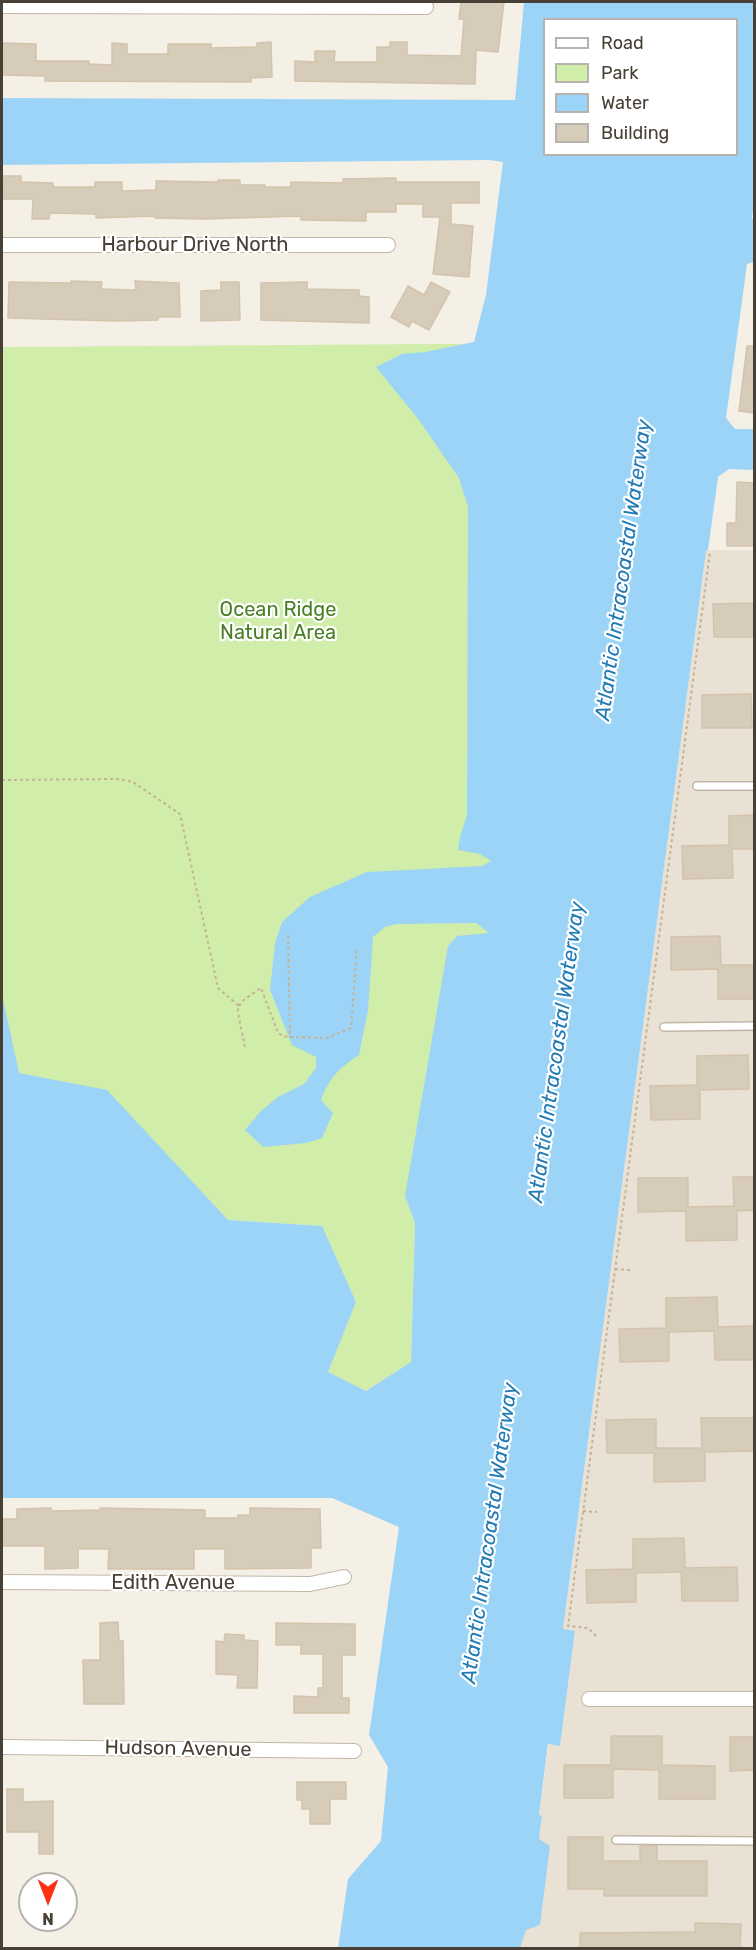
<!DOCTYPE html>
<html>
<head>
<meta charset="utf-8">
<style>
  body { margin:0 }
  #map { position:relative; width:756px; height:1950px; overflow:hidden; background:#f4f0e6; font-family:Rubik,sans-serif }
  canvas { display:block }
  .frame { position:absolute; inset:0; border:3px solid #484034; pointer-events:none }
  .legend { position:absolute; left:543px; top:18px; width:195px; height:138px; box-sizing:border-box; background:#fff; border:2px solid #b6b3ae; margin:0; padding:8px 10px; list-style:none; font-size:18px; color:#484034 }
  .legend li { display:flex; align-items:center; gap:12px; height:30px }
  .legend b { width:30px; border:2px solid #b6b3ae }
  .north { position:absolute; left:18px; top:1872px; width:60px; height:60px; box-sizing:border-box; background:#fff; border:2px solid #b6b3ae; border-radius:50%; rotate:180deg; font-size:16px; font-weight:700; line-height:24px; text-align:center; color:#484034 }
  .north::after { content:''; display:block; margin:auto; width:21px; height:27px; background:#ff2f12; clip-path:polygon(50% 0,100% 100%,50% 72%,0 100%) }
</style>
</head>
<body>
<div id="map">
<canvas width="756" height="1950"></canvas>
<div class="frame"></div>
<ul class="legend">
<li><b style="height:8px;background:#fff"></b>Road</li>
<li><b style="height:16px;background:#d1edaa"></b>Park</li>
<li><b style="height:16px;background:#9cd4f7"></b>Water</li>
<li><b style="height:16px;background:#d7cbba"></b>Building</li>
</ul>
<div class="north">N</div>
</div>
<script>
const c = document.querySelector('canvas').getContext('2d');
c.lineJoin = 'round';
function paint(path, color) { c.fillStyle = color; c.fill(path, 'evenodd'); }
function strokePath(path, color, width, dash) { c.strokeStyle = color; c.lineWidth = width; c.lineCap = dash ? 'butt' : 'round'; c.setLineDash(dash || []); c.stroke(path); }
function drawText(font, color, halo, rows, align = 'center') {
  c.font = font + ' Rubik,sans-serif'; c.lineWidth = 4.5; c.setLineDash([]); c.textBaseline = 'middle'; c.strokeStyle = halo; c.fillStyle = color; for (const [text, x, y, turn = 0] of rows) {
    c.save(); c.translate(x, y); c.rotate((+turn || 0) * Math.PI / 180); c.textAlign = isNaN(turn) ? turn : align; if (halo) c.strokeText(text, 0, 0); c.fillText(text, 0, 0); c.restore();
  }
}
const residential = new Path2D(`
  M706,550H754V1948H520L526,1929L542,1816H539L549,1744L560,1745L575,1632L563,1630Z`);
const green = new Path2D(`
  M581,343L502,1181L405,1196L415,1222L411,1362L366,1391L327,1372L356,1302L321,1226L228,1220L193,1183L2,1184V347Z`);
const water = new Path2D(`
  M524,2H754V202L752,218L754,220V262L747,264L726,418L735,429H754V470L729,469L718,477L708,550L706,551L563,1629L575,1631L560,1746L548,1744L539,1815L542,1816L539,1839L550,1846L540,1925L526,1930L520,1948H338L348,1879L381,1841L388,1767L369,1735L399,1527L332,1498H2V994L19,1073L107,1090L228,1220L322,1226L356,1302L328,1372L366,1391L411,1362L415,1223L405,1196L448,946L457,936L489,933L476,923L396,924L385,927L373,937L368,1011L359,1055C338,1069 330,1077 321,1100L333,1113L322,1138L306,1143L263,1147L245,1130L261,1111L278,1097L304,1084L316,1068V1057L292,1045L270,990L275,943L282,922L310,897L367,872L482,866L491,861L480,854L458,850L460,837L467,815L468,507L459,478L419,420L376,367L402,354L425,352L474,342L486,295L503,162L489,160L2,165V98L515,100ZM544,20H736V154H544Z`);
const building = new Path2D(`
  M461,2H504L498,52L476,50L475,84L295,81V61L315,62V51H335L334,62H377V47H390V42H407V55L461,56L464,19H459Z
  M271,42L272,77L251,78V82L45,81V76L2,75V43L36,44V61H89V64L112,65V43L127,44V54H168V44H211V48L257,47V43Z
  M2,176H21V182L53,183V187H95V182H122V191L156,190V181L218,182V180H240V185H265V187H291V182L343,183V179L396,178V182H479V203H451V224L473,226L469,277L433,274L440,217H423V204H396V212H366V221L301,220V216L205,219L155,218V216L96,218V214L50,213L49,219H32L33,199H2Z
  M71,281L102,282L101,289L136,290L135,281L179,283L180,317H158V320L116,321L8,318L9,282L71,283Z
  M221,282H239L240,320L201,321V291L221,290Z
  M307,282V289L359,290V296L369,297V323L261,320V283Z
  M431,282L450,292L429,330L412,321L409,327L391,317L408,286L424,295Z
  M747,346H754V413L739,411Z
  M737,482L754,483V546H727V523H736Z
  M754,603V637H714L713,604Z
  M751,694L752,728H702V695Z
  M754,815V849H732L733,878L683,879L682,846L729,845V816Z
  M720,936L721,965H754V999H718V969L671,970V937Z
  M748,1055L749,1089L700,1090V1119L651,1120L650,1086L697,1085V1056Z
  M733,1177H754V1210L737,1211V1240L686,1241V1211L638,1212V1178H688V1207L734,1206Z
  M717,1297L718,1327L754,1326V1360H715L714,1331L669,1332V1361L620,1362L619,1329L666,1328V1298Z
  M701,1418H754V1451L705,1452V1481L654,1482V1453H607L606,1420L656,1419V1448H702Z
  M51,1508V1511L100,1510V1508L205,1510V1518H238V1515H250V1508L320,1509L321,1548H311V1568L225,1569V1549H194V1569H108L109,1549H78V1568L45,1569V1546H2V1519H17V1509Z
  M684,1538L685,1568L737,1567L738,1601H682L681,1572L636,1573V1602L587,1603L586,1570L633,1569V1539Z
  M118,1622L119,1641H123L124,1704H84L83,1660H100V1623Z
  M276,1623L355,1624V1655H342V1698H349V1713H294V1696L318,1697V1688H323V1654H301V1645H276Z
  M225,1634L244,1635V1640L258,1641L257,1688H237L238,1675L216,1674V1641L224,1642Z
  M611,1736H662V1765L715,1766V1799H659V1770L613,1769V1798H564V1765H611Z
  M730,1737H754V1770L730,1771Z
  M297,1782H346V1799H330V1824H310V1809H302V1800H297Z
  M7,1789H23V1802L53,1801V1854H39V1832H7Z
  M568,1837H603V1861H640V1846H657V1861H707V1896H604V1889H568Z
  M695,1923L741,1924L740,1948H580V1933L695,1932Z`);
const path = new Path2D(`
  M2,780L118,779L133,782L180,814L218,988L239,1006
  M288,935L290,1037L327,1038L351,1028L357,948
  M245,1047C244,1041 237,1011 238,1008C241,1000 254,993 261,988L278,1033L283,1036L290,1037
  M615,1269L630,1270
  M583,1511L597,1512
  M596,1636L588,1628L568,1626L710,552`);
const service = new Path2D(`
  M697,786H754
  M664,1027L754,1026
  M616,1840L754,1841`);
const minor = new Path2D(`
  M2,6L426,7
  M2,245H388
  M2,1582L310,1584L344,1577
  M589,1699H754
  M2,1747L354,1751`);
const streetNames = [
  ["Harbour Drive North",195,245],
  ["Edith Avenue",173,1583],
  ["Hudson Avenue",178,1749,1]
];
const parkNames = [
  ["Ocean Ridge",278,610],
  ["Natural Area",278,633]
];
const waterNames = [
  ["Atlantic Intracoastal Waterway",624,570,-82],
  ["Atlantic Intracoastal Waterway",557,1052,-82],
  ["Atlantic Intracoastal Waterway",490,1533,-82]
];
paint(residential, '#e9e1d3');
paint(green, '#d1edaa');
paint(water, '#9cd4f7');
paint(building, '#d7cbba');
strokePath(building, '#d3c3ac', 1.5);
strokePath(service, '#c1b7a7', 10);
strokePath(minor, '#c1b7a7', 16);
strokePath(path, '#c4b397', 2, [3, 3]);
strokePath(service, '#fff', 7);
strokePath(minor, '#fff', 14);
drawText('20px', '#484034', '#fff', streetNames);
drawText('20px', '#487f22', '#fff', parkNames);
drawText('italic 21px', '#227bb5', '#fff', waterNames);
</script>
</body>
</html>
